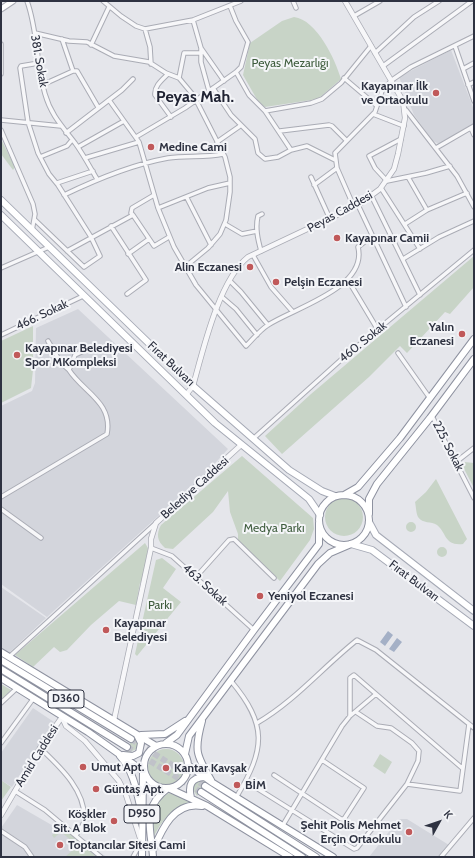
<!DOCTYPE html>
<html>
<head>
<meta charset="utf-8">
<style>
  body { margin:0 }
  #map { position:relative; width:475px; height:858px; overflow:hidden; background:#e5e6eb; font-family:Cabin,sans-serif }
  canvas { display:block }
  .frame { position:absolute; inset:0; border:2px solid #2e3241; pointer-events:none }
  .north { position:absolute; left:419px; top:802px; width:40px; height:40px; -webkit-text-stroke:3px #f4f5f8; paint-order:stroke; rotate:50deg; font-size:11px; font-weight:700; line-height:16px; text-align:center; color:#2e3241 }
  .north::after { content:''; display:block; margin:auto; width:14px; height:18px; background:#2e3241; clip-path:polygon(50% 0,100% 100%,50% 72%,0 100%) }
</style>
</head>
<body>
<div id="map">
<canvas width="475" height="858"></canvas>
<div class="frame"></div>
<div class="north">K</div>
</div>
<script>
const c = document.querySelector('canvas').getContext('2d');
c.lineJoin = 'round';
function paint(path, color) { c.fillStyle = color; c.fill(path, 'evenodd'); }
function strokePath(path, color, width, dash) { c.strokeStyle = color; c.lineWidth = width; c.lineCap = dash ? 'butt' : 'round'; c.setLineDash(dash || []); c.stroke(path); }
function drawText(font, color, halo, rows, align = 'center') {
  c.font = font + ' Cabin,sans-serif'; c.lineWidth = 4; c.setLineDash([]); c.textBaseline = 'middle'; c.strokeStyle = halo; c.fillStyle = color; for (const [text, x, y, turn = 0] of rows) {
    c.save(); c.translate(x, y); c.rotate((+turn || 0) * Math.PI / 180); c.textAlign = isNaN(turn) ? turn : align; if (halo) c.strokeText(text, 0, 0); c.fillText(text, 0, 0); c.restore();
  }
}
const built = new Path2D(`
  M451,50L474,110V123L439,144L433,141L414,115L399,77Z
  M78,309L228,449L208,471L47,617L1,584V406L32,391L35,383L36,328Z
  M1,587L46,618L9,653L1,648Z
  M33,708L54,722L12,787L1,780V753Z
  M17,805L107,857H1V828Z
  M399,819H407L449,845L438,857H369Z`);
const green = new Path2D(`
  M294,17C317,20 335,59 341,79L318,99L265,107L259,103L243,75L250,43L282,21Z
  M1,139L15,167L13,170L1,154Z
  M474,256V287L450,314L445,312L407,353L400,346L369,377L282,454L265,436L311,394Z
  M33,326V370L31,388L1,403V341Z
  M242,456L313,518L314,529L310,540L280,581L238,542V534L230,512L228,491L213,512L173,549L165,548C157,541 156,534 161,525Z
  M464,462L474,463V488L461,463Z
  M436,479L467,539L463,544C444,546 447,533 437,525C431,521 423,524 418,517C416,513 416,506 415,502L426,492Z
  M325 517a19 19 0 1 1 38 0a19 19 0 1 1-38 0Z
  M406 527a5 5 0 1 1 10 0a5 5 0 1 1-10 0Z
  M145,543L148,548L143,581L140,583L136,605L119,601L91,625L67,650L60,652L54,647L33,667L15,655Z
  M437 552a5 5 0 1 1 10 0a5 5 0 1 1-10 0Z
  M162,558L176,569L163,588L181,602L137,656L135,654L156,560Z
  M1,684L11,690L1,701Z
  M134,736L138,745L136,749L129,753L126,751Z
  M148 767a18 18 0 1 1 36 0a18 18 0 1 1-36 0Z
  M380,754L392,762L385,774L373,766Z
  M1,780L11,787L1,801Z
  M200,780L206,782L197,796L193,790V786Z
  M169,793L191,801C173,808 160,821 153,839C153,821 150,801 169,793Z
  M63,826L97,857H65L75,848L70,842L72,841L61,832L54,838L52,835Z`);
const water = new Path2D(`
  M388,631L393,635L385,646L380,642Z
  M397,638L402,642L394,652L389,649Z`);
const trunkTunnel = new Path2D(`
  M131,739L205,786
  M127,747L201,792`);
const minor = new Path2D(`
  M27,1C38,31 36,64 45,94C51,115 62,126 75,143C83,154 90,167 97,179
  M103,1L121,16L136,26L145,29L193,20L241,1
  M293,1L296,8
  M354,16L380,1
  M193,20L201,48L224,81
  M145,29L150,47L151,64
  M35,33L69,41L87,42L114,56L149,62L166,73L179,78L194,96L225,157L230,177V192L226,220L220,234L208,248L185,267
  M62,39L73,71
  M1,44V74
  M91,45L109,7
  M455,46L474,101
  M201,48V62L209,91
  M375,53L414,17L439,1
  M383,66L472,1
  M463,69L474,63
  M236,72L249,95L265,111L311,103L322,99L341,83L371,46
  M168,74C162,80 154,86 155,95L171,117
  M179,78L184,53H201
  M344,78L377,106
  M42,85L73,71H77L98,107
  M468,85L474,82
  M213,88L231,115L255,139L258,153L265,159L278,157L291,150
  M109,100L139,142L158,208L174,247L196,285L246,346C253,339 260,330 268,325C294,308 368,288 358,247L372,236
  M406,110L457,176L474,207
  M265,111L291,150L307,146L335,160
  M373,114L404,126
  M1,120L61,126
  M471,128L474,135
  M1,130L33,204L35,214L32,231
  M280,131L329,125L332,126L346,140
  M66,133L122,90L133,79
  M136,137L185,108L236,72L241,67L248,42L236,21L230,6
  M401,139L369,156L375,168L387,181L426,173L450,166
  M217,142L240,126
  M78,147L124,121
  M436,148L474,126
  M40,157L67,146L72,140
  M85,158L139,142
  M311,177L330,219
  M408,177L427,210
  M57,183L93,171
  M314,185L337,168
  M381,188L420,249
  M64,195C95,180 135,164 168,158C186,155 205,158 223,154
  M371,195L420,295
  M187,198L211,245
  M358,205L406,307
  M354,207L337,168L335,153L375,112L382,91L392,80L411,67L474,36
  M158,208L208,188L230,183
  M133,215L154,246L169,237
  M35,220L84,267L100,256L91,237L58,185L49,174L38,153L28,122L20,68L21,66L39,63
  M225,224L242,234L257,231
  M405,224L427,210L467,193
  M111,226L146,280L127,294
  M67,251L133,215L131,213L132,208L154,195
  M261,251C258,240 255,228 258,216L262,214
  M128,254L149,239
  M253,255L271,287L293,312
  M403,259L439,237L474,221
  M1,268L49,247
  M348,280L378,330
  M230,281L241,292L268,325
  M222,297L236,309L257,335
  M1,335L83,296
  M48,341L61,363L69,370
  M398,353L429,397
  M432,416L474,498
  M254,438L343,358L474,250
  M456,462L474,448
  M1,497L107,434C113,402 83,392 69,370L75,355L88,349
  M1,509L41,538
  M151,548L172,556L254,630
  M196,577L229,540L234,539L274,578
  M9,657L156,523
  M231,681C268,725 265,749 237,796
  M1,703L17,688
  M356,712L377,726L391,728L412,743L419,751L418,761L407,784
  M350,716V678L354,675L376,694
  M257,723C294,702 323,667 357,640L376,650L474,728
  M1,743L33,699
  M40,748C59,766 87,791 84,821C83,826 79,831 76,835
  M274,775L341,819H344L364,788L322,760
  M258,789L354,849L357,848L407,784L460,791L469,724
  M15,791L45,810L101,857
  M283,825L342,726L350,716L376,694L462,768
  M1,831L25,847L32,857
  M133,857L141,842
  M441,857L474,818`);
const tertiary = new Path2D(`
  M186,395L193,386C203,350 219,280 248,257L337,215L361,203L380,189L394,169L398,154L405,118L403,101L345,1
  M62,717L66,726L85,741L119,781L126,795L141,841
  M114,720L151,548V539L156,523L241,445
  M1,815L40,748L62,717`);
const secondary = new Path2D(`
  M1,9L13,1`);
const primary = new Path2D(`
  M1,200L193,386L289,470L322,491L335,496
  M1,215L215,423L309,499L320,515
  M369,522L376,535L474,611
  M351,544L372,550L474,626`);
const trunk = new Path2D(`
  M344,495L358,487L400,438L474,339
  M319 520a25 25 0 1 1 50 0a25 25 0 1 1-50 0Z
  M369,514V499L377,484L430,418L474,359
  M1,652L156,746
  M1,660L131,739
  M1,669L127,747
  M1,678L88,732L143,771L142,857
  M202,721C194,750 196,755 211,780
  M141,735L165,734L185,721
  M166,743L177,735L254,630L319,544V523
  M144 766a22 22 0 1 1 44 0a22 22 0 1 1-44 0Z
  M185,754L189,736L318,564L330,553L351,544
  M123,755L133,756L139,753L141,743L137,735
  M120,756C133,771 136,788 140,806
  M188,765L213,783L333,857
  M205,786L316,857
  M201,792L302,857
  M191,798C188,785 191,778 204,777
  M153,850C162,829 174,801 202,806
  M153,857C151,828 141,808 168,788L207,806L290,857`);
const markers = [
  [436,93,4,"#c0595a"],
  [151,147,4,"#c0595a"],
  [337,238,4,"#c0595a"],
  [250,267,4,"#c0595a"],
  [276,282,4,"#c0595a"],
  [462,334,4,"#c0595a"],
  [17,355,4,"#c0595a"],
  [260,596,4,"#c0595a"],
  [106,630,4,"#c0595a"],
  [83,767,4,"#c0595a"],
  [166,768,4,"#c0595a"],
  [237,785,4,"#c0595a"],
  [96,789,4,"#c0595a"],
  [114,821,4,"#c0595a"],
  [409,832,4,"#c0595a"],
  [60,845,4,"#c0595a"]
];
const shields = [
  [66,699,36],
  [142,814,36]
];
const shieldNames = [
  ["D360",66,699],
  ["D950",142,814]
];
const streetNames = [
  ["381. Sokak",39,61,80],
  ["Peyas Caddesi",340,212,-29],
  ["466. Sokak",42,315,-25],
  ["460. Sokak",363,342,-39],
  ["Fırat Bulvarı",171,364,43],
  ["225. Sokak",448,446,63],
  ["Belediye Caddesi",195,488,-42],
  ["Fırat Bulvarı",414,581,37],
  ["463. Sokak",205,585,42],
  ["Amid Caddesi",37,756,-58]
];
const parkNames = [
  ["Peyas Mezarlığı",290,63],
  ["Medya Parkı",274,528],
  ["Parkı",160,605]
];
const poiNames = [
  ["Kayapınar İlk",428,86,"right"],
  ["ve Ortaokulu",428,100,"right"],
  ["Medine Cami",159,147],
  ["Kayapınar Camii",345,238],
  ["Alin Eczanesi",242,267,"right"],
  ["Pelşin Eczanesi",284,282],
  ["Yalın",454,327,"right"],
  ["Eczanesi",454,341,"right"],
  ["Kayapınar Belediyesi",25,348],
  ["Spor MKompleksi",25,362],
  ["Yeniyol Eczanesi",268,596],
  ["Kayapınar",114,623],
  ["Belediyesi",114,637],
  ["Umut Apt.",91,767],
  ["Kantar Kavşak",174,768],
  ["BİM",245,785],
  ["Güntaş Apt.",104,789],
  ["Köşkler",106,814,"right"],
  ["Sit. A Blok",106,828,"right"],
  ["Şehit Polis Mehmet",401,825,"right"],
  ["Erçin Ortaokulu",401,839,"right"],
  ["Toptancılar Sitesi Cami",68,845]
];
const districtNames = [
  ["Peyas Mah.",195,97]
];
paint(built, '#d3d5dc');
paint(green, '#c8d4c7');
paint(water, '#a4b0c6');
strokePath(trunkTunnel, '#c0c2c9', 6, [6, 3]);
strokePath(minor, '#aaacb5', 5.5);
strokePath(tertiary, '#aaacb5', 6);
strokePath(secondary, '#aaacb5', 7);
strokePath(primary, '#a5a9b5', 8);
strokePath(trunk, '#8e92a0', 8);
strokePath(minor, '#f7f7f9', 3.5);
strokePath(tertiary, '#f7f7f9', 4.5);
strokePath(secondary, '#fff', 5);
strokePath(primary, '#fff', 6);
strokePath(trunk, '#fff', 6);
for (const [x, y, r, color] of markers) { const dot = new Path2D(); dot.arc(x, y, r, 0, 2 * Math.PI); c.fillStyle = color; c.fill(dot); strokePath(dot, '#f4f5f8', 1.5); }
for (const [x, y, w] of shields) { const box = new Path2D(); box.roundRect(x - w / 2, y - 9, w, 18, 3); c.fillStyle = '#f4f5f8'; c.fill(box); strokePath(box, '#2e3241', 1); }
drawText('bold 11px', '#2e3241', null, shieldNames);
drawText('12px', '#2e3241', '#f4f5f8', streetNames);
drawText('12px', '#3e5c3d', '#f4f5f8', parkNames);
drawText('bold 12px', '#2e3241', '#f4f5f8', poiNames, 'left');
drawText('bold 16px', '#202333', '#f4f5f8', districtNames);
</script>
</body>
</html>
